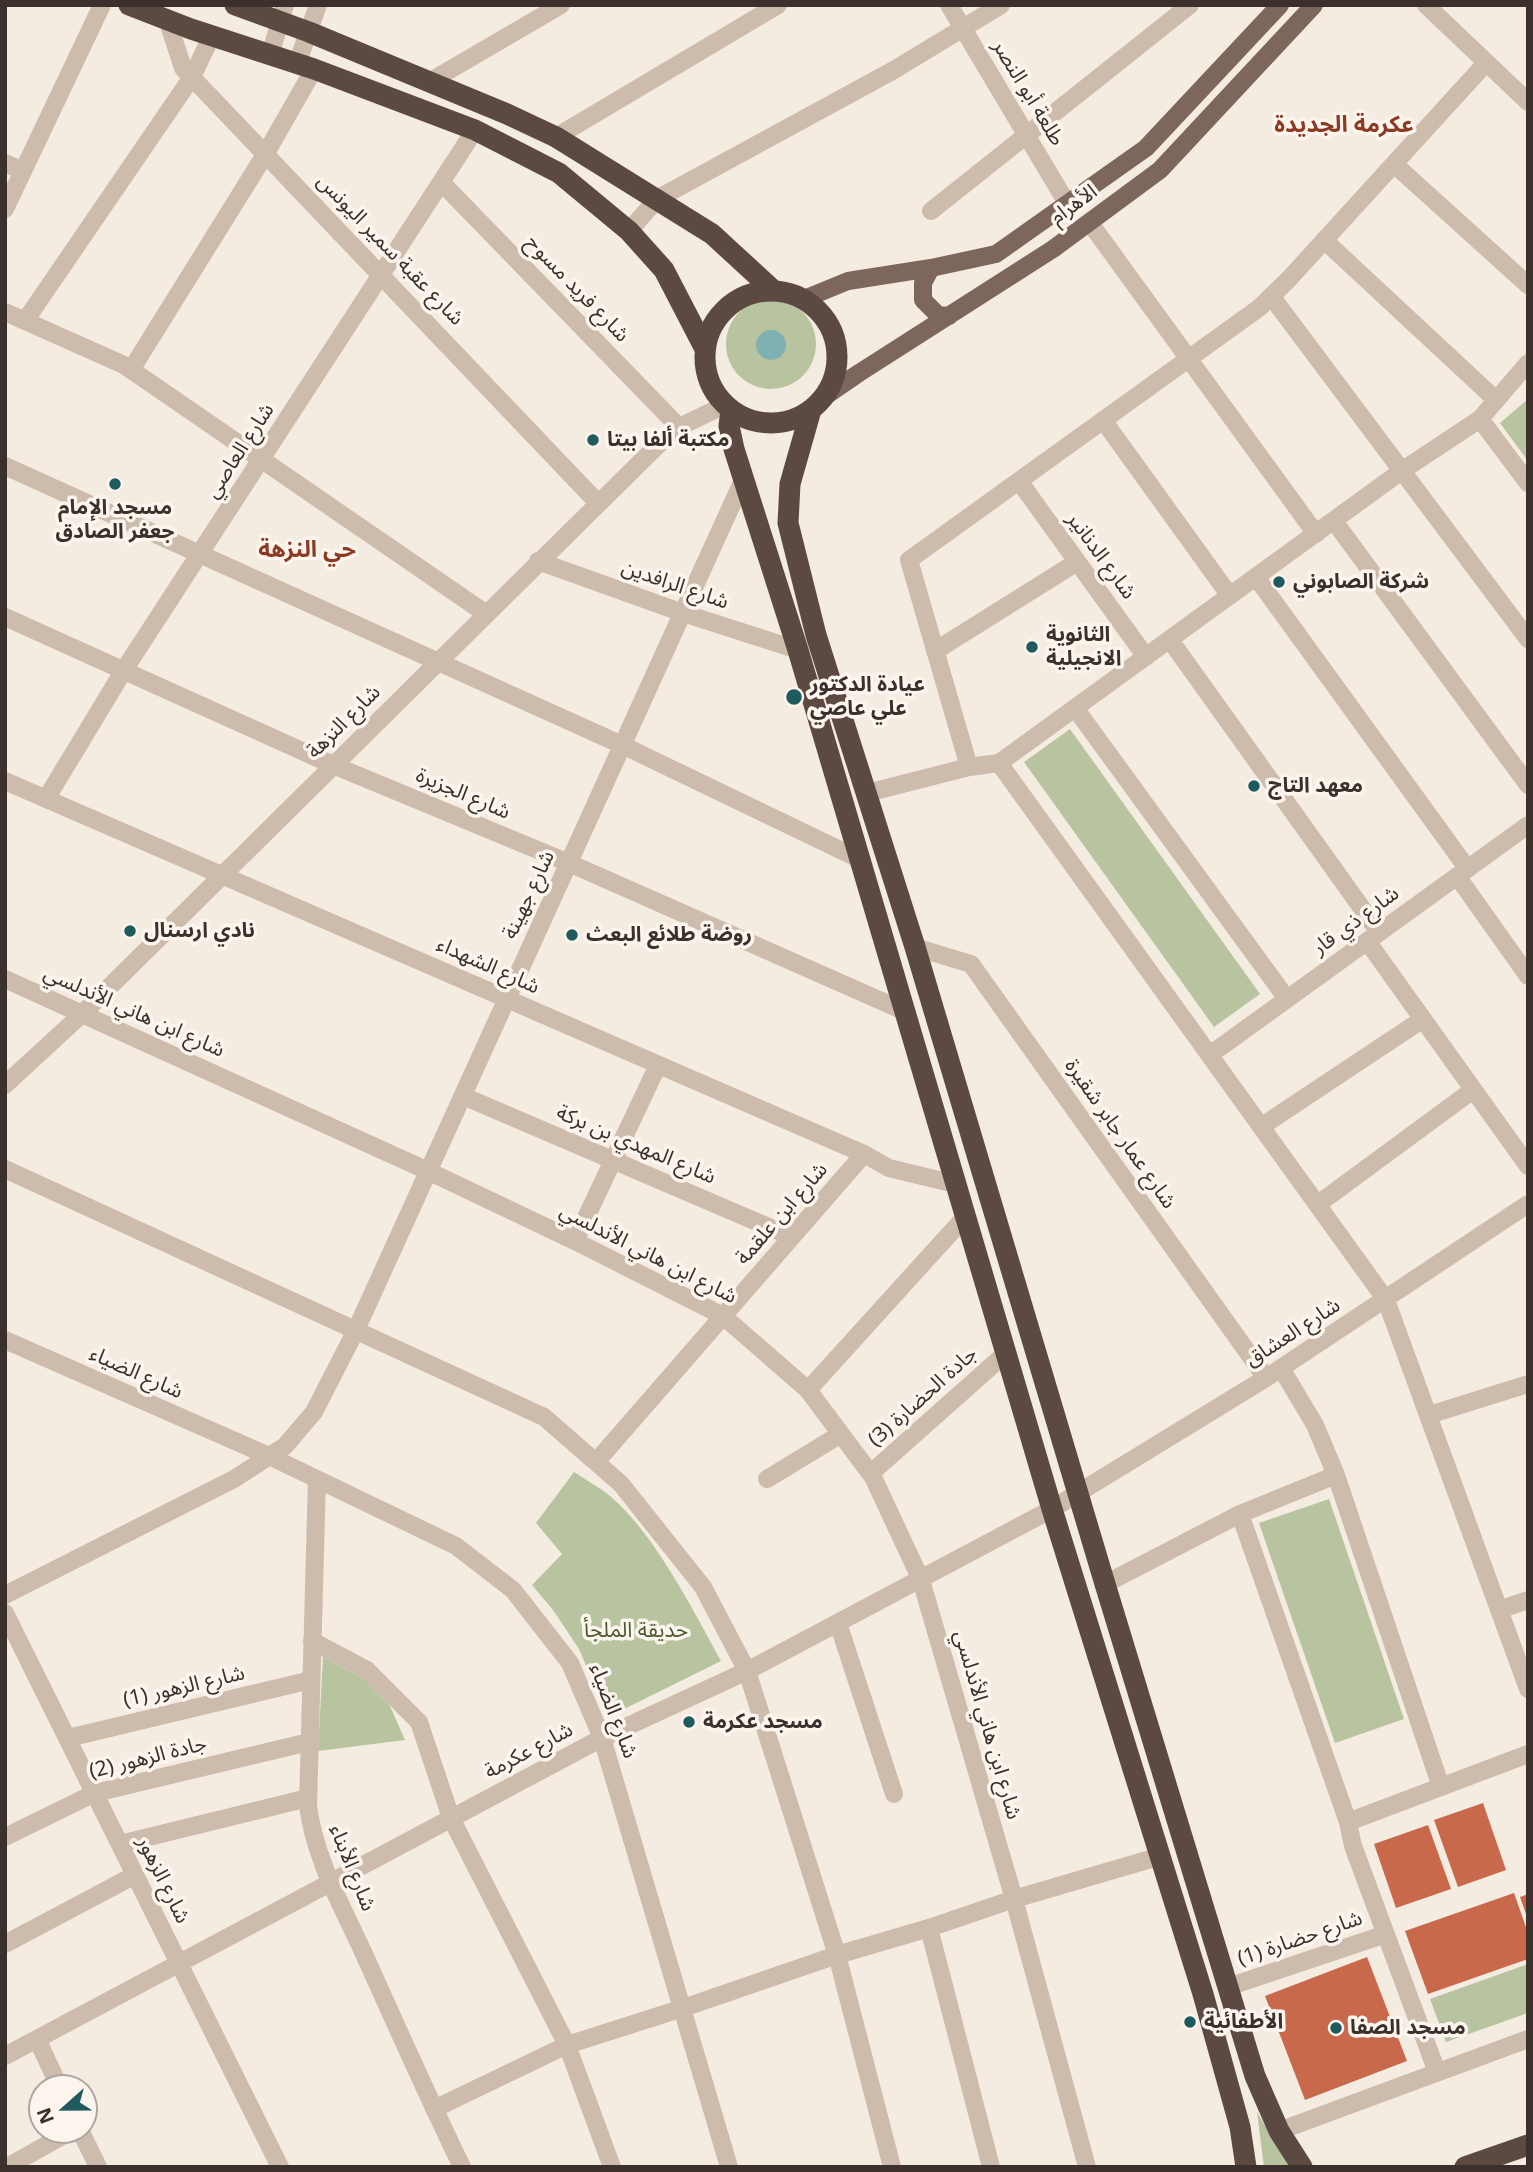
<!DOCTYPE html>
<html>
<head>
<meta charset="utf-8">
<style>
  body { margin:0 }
  #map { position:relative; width:1533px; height:2172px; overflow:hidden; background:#f4ebe1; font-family:"Noto Sans",sans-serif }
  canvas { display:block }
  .frame { position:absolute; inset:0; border:7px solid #3b302b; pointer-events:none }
  .north { position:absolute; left:28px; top:2074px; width:70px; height:70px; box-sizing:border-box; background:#fbf5ee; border:2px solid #aea6a0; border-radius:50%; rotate:249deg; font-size:19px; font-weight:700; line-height:28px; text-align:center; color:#3b302b }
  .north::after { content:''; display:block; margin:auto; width:24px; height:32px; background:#1f5a5e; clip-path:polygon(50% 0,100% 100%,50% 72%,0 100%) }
</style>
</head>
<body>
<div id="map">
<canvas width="1533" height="2172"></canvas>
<div class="frame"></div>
<div class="north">N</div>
</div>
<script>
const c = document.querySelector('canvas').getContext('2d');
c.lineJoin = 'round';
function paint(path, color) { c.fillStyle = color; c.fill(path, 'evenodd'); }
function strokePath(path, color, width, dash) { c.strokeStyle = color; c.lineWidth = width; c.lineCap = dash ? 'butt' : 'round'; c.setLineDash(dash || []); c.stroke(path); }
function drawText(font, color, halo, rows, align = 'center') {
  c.font = font + ' "Noto Sans","Noto Sans Arabic",sans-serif'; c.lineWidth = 7; c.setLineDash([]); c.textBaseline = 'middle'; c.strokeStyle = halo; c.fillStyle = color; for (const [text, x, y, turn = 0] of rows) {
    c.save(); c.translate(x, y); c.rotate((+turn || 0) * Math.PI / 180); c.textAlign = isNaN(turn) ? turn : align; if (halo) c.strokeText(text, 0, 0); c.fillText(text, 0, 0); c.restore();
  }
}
const green = new Path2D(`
  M726 344a45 45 0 1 1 90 0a45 45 0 1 1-90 0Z
  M1528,399V461L1500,423Z
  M1070,729L1260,994L1214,1027L1024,762Z
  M574,1472C586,1480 599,1487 610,1496C655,1534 693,1610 721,1661L608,1717L579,1649L553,1610L532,1585L562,1554L536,1523Z
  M1329,1499L1404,1719L1335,1743L1259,1523Z
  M323,1657L363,1678L390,1706L405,1740L318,1751Z
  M1528,1964V2013L1446,2042L1430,1999Z
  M1257,2112L1290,2167H1264Z`);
const water = new Path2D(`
  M756 345a15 15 0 1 1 30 0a15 15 0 1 1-30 0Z`);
const building = new Path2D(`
  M1483,1803L1506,1870L1458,1887L1434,1820Z
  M1428,1825L1451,1889L1396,1908L1374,1844Z
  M1514,1893L1528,1933V1959L1428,1994L1405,1931Z
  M1528,1894V1917H1527L1520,1897Z
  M1367,1957L1407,2061L1305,2100L1265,1996Z`);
const minor = new Path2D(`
  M949,5L1068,205
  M1426,5L1528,102
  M167,19L183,68L598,503
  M270,55L285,5
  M297,64L318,5
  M429,82L561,5
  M556,137L778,5
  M5,163L23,171
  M1394,164L1528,285
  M442,183L679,427
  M5,209L102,5
  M931,211L1190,5
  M1090,223L1316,534
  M629,231L657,199L894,70L1001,5
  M1324,240L1495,399
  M1271,296L1528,639
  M5,312L124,365L485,613
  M25,321L192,77L212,35
  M131,370L266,153L314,69
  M1480,419L1528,483
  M1103,420L1230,596
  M5,466L622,745L859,859
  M1019,481L1146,657
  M1334,521L1528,785
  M538,561L683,613L798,650
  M1256,577L1467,868
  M5,617L333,765L569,863L904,1011
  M1170,640L1379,932
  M935,651L1077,562
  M1075,708L1287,999
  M999,763L1403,470L1480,419L1528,363
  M969,767L909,560L1259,308L1288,280L1486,63
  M5,781L864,1154L889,1168L955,1184
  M867,793L969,767L999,763L1386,1300L1528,1689
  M46,799L124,670L475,130
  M1457,876L1528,976
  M1367,941L1528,1166
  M915,947L971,964L1266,1378
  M5,979L428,1171L575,1241L723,1316L808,1390L873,1477L921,1580L1014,1899L1087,2167
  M1211,1054L1528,825
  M5,1085L82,1014L664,439L679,427L725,405
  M463,1096L792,1237
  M1262,1126L1423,1019
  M5,1169L544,1417L621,1484L703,1587L747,1671L837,1955L892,2167
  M1318,1204L1473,1090
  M575,1241L658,1065
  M5,1340L269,1456L456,1546L513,1590L570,1663L602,1738L729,2167
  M1281,1368L1315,1425L1336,1475L1441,1787
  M808,1390L965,1217
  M1429,1415L1528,1384
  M596,1462L864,1154
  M871,1473L1005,1354
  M317,1479L308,1805C314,1857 342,1906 364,1954C396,2025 428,2097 462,2167
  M767,1479L841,1434
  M1240,1514L1348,1822
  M1105,1584L1240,1514L1336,1475
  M5,1595L234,1479L285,1446L314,1412L356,1330L744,478
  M1499,1610L1528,1600
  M5,1613L280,2167
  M838,1623L894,1794
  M312,1641L367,1670L419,1722L451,1818L567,2045L612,2167
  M68,1738L311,1680
  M5,1837L95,1793L309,1742
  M120,1844L308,1798
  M929,1928L991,2167
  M5,1944L135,1875
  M1228,1987L1386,1934
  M37,2039L60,2088
  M5,2056L602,1738L747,1671L1052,1509L1266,1378L1528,1204
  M1437,2072L1353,1846L1348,1822L1528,1754
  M434,2109L567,2045L683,2008L837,1955L929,1928L1014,1899L1161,1856
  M80,2130L98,2167
  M1279,2131L1528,2039
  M7,2167L73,2130`);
const major = new Path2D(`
  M931,268L923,283V300L938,315L949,316
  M804,299L848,281L931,268L996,254L1146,148L1280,5
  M824,397L859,373L1053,249L1160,170L1314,5`);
const highway = new Path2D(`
  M129,5L191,29L314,69L475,130L559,173L629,231L664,270L705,349
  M235,5L309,32L507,114L556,137L712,234L774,291
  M705 357a66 66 0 1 1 132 0a66 66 0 1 1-132 0Z
  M731,410L729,426L734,449L798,650L1052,1509L1203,1994L1240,2127L1246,2167
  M811,410L790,484L788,523L816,635L915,947L1105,1584L1255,2076L1279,2131L1302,2167
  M1465,2167L1528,2145`);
const markers = [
  [593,440,7,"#1f5a5e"],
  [115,484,7,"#1f5a5e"],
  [1279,582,7,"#1f5a5e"],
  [1032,647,7,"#1f5a5e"],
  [794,697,9,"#1f5a5e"],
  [1254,786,7,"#1f5a5e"],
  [130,931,7,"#1f5a5e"],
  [572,935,7,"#1f5a5e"],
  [689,1722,7,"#1f5a5e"],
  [1190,2022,7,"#1f5a5e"],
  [1336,2028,7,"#1f5a5e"]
];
const streetNames = [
  ["طلعة أبو النصر",1028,93,59],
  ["الأهرام",1074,205,-36],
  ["شارع عقبة سمير اليونس",390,250,46],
  ["شارع فريد مسوح",577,289,46],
  ["شارع العاصي",240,451,-57],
  ["شارع الدنانير",1101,556,54],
  ["شارع الرافدين",675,585,19],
  ["شارع النزهة",344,722,-45],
  ["شارع الجزيرة",463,794,23],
  ["شارع جهينة",529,895,-65],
  ["شارع ذي قار",1356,921,-36],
  ["شارع الشهداء",488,966,24],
  ["شارع ابن هاني الأندلسي",134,1012,24],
  ["شارع عمار جابر شقيرة",1120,1134,55],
  ["شارع المهدي بن بركة",636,1145,23],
  ["شارع ابن علقمة",782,1214,-49],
  ["شارع ابن هاني الأندلسي",648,1254,27],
  ["شارع العشاق",1293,1333,-33],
  ["شارع الضياء",136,1373,24],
  ["جادة الحضارة (3)",923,1397,-42],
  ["شارع الزهور (1)",184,1687,-13],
  ["شارع الضياء",613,1711,69],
  ["شارع ابن هاني الأندلسي",987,1725,74],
  ["شارع عكرمة",529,1751,-28],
  ["جادة الزهور (2)",148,1758,-14],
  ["شارع الأبناء",352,1868,68],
  ["شارع الزهور",163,1880,64],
  ["شارع حضارة (1)",1300,1939,-19]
];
const poiNames = [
  ["مكتبة ألفا بيتا",607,440],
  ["مسجد الإمام",115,508,"center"],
  ["جعفر الصادق",115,532,"center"],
  ["شركة الصابوني",1293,582],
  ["الثانوية",1046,635],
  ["الانجيلية",1046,659],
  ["عيادة الدكتور",810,685],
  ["علي عاصي",810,709],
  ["معهد التاج",1268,786],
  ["نادي ارسنال",144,931],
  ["روضة طلائع البعث",586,935],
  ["مسجد عكرمة",703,1722],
  ["الأطفائية",1204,2022],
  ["مسجد الصفا",1350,2028]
];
const parkNames = [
  ["حديقة الملجأ",636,1631]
];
const neighbourhoodNames = [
  ["عكرمة الجديدة",1344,125],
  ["حي النزهة",307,550]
];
paint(green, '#b8c4a0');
paint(water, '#7fb0b2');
paint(building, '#c8694b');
strokePath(minor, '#cdbbac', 18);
strokePath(major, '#7d675c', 18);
strokePath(highway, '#5c4a42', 21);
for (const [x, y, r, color] of markers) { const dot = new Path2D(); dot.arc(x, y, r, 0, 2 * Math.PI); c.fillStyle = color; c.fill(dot); strokePath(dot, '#fbf5ee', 2.5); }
drawText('21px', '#3b302b', '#fbf5ee', streetNames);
drawText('bold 21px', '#3b302b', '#fbf5ee', poiNames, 'left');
drawText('21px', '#4a5a2e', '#fbf5ee', parkNames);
drawText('bold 23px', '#8c3b22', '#fbf5ee', neighbourhoodNames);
</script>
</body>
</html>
